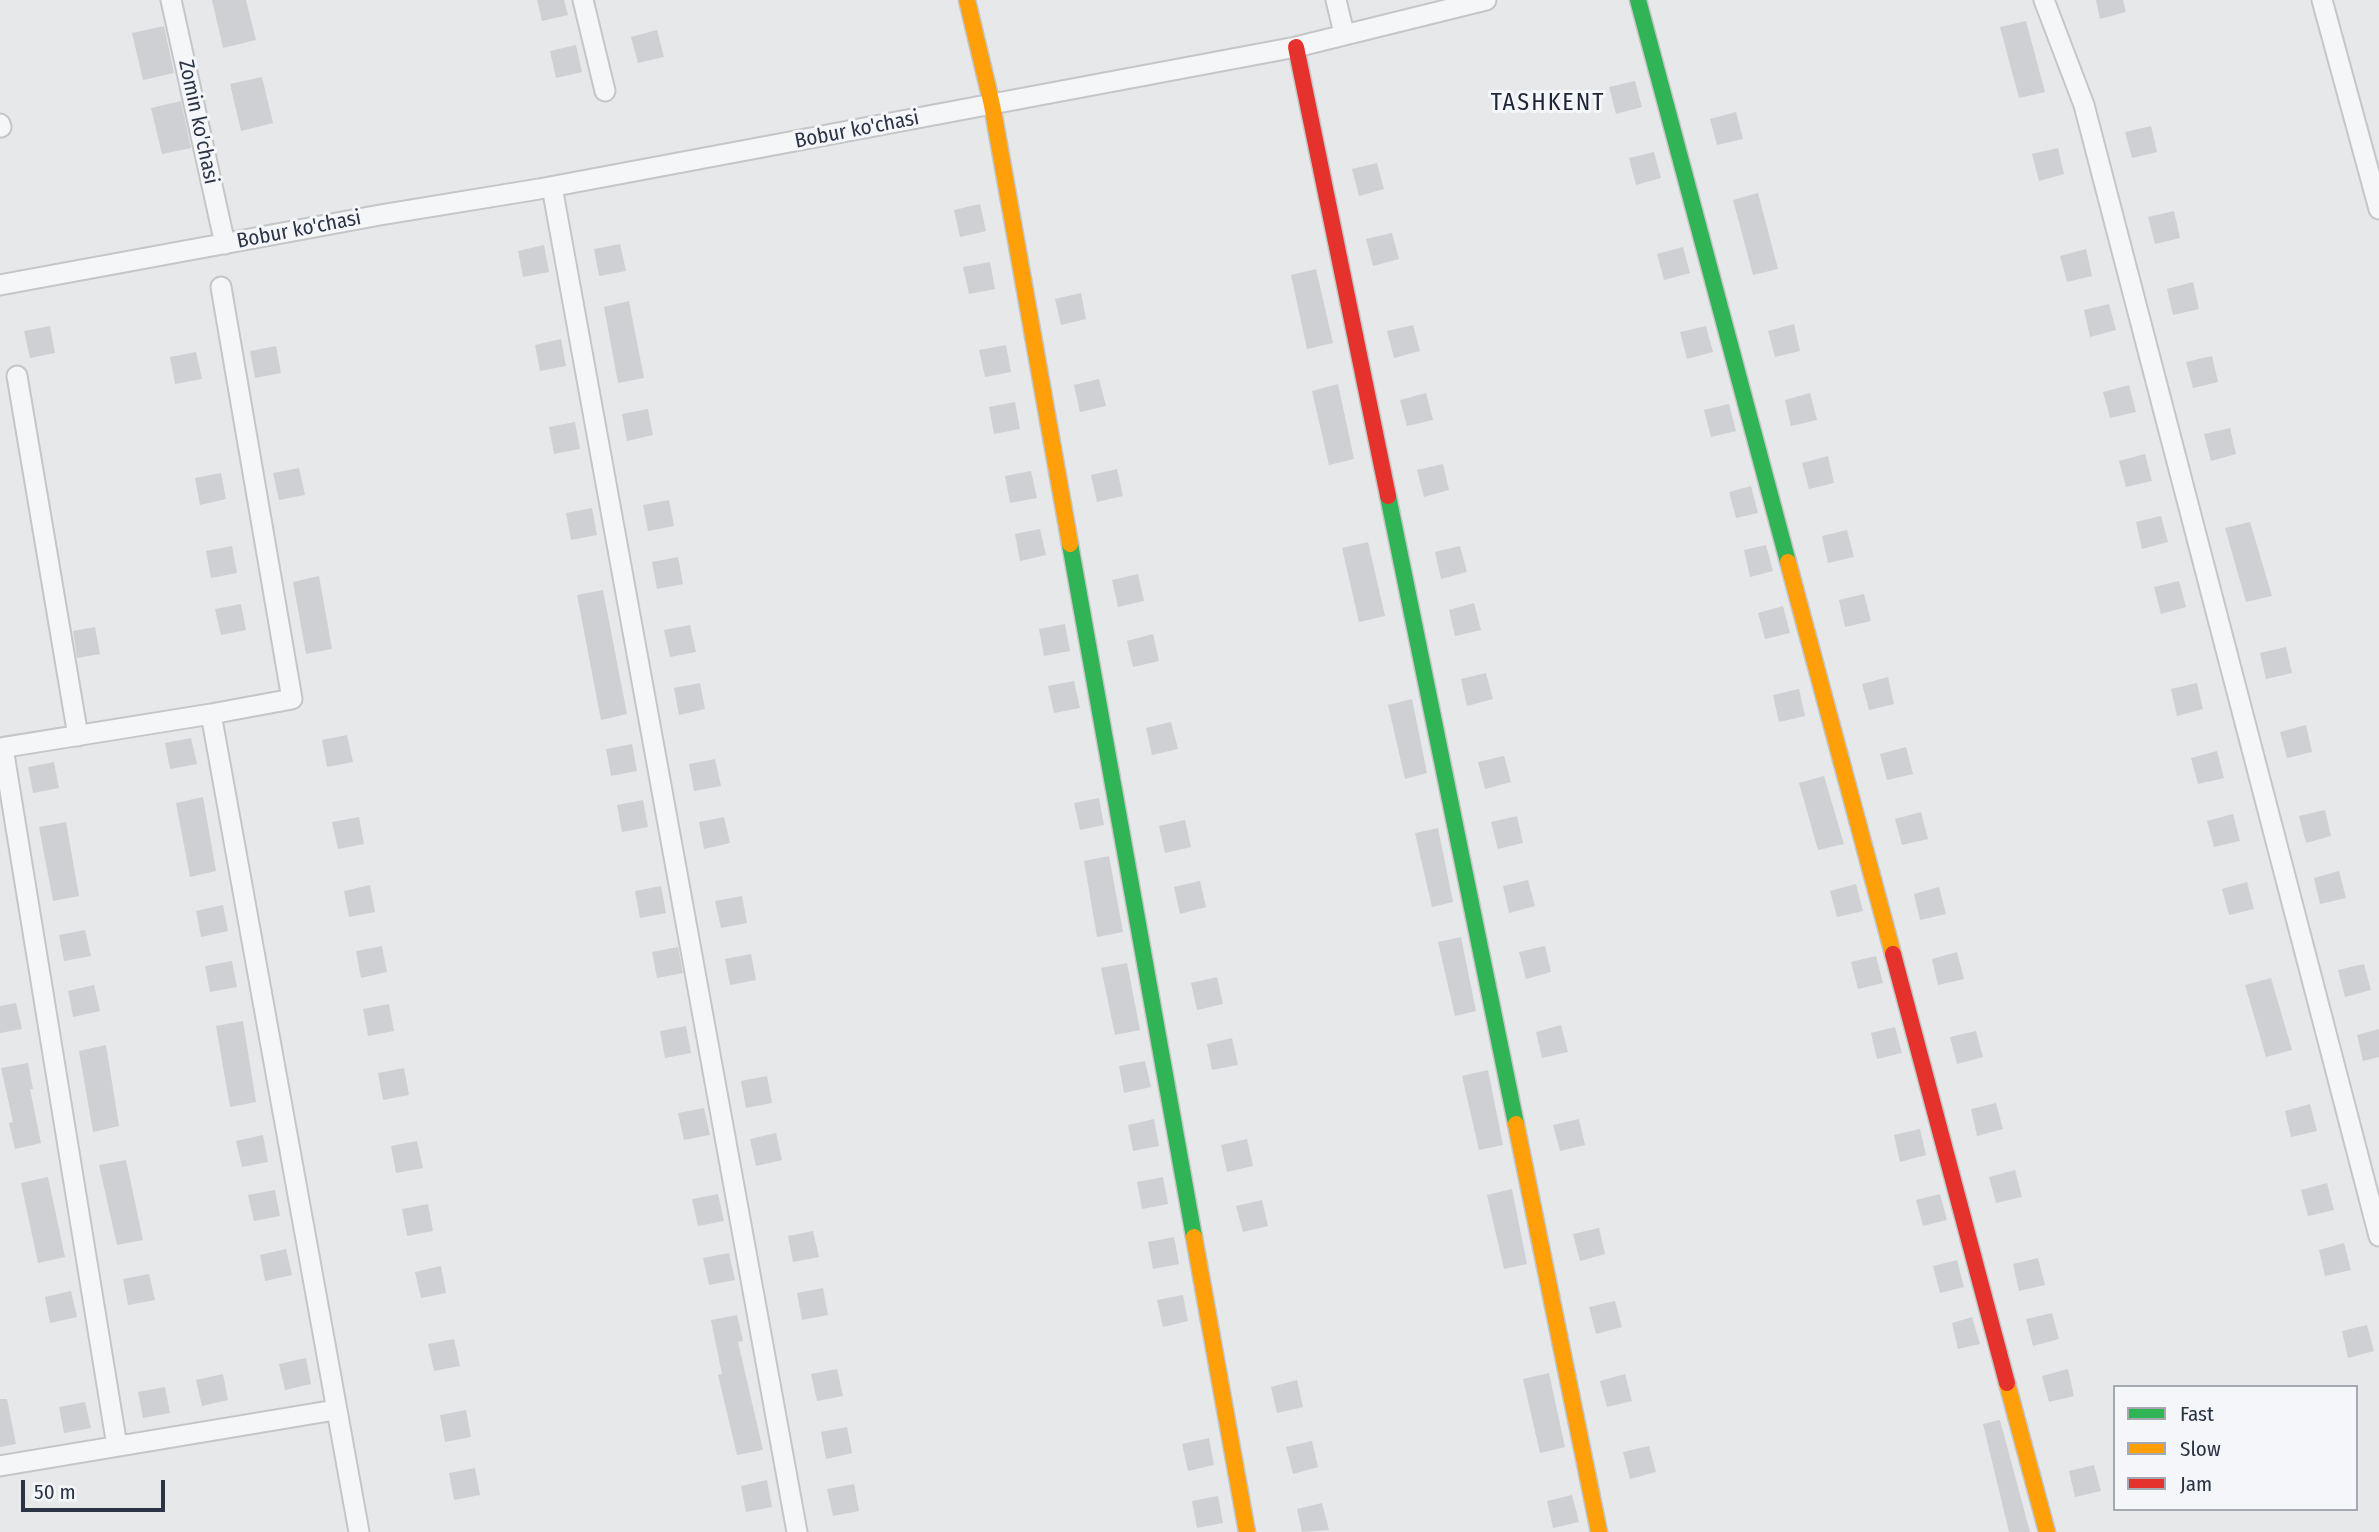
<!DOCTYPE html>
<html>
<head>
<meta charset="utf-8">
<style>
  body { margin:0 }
  #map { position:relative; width:2379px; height:1532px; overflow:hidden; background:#e6e8ea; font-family:"Fira Sans Condensed",sans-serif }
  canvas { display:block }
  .legend { position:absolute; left:2113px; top:1385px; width:245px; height:126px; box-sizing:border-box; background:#f4f6f9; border:2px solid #a4a8b1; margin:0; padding:9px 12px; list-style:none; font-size:21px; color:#2b3445 }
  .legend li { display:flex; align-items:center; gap:14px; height:35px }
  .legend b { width:35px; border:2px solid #a4a8b1 }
  .scale { position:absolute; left:21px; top:1480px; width:144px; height:32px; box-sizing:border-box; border:4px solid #2b3445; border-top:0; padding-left:9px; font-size:21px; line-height:24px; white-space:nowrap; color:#2b3445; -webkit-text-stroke:5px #f4f6f9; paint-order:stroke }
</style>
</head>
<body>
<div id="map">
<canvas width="2379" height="1532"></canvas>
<ul class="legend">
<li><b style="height:9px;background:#30b455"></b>Fast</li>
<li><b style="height:9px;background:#ff9f0a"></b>Slow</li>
<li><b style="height:9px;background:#e5322d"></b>Jam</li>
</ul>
<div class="scale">50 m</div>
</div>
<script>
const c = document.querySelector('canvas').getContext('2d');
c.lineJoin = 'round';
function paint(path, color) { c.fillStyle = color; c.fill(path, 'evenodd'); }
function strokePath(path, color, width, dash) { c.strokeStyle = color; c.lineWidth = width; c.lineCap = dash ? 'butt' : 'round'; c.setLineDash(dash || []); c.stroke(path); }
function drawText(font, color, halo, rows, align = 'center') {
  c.font = font + ' "Fira Sans Condensed",sans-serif'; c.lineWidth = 6; c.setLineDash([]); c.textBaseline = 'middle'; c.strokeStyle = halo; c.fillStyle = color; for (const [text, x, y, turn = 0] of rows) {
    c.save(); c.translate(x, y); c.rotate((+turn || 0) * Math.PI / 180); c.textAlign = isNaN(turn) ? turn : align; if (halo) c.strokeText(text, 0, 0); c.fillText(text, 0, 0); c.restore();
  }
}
const building = new Path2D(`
  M212,0H246L256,40L223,48Z
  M537,0H564L568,15L542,21Z
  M2096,0H2123L2126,12L2100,19Z
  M2026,21L2045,92L2019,98L2000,27Z
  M164,26L174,73L143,80L132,33Z
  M657,30L664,57L638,63L631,37Z
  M576,45L582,72L556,78L550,51Z
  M262,77L273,123L241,131L230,84Z
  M1635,81L1642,107L1616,114L1609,87Z
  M181,101L191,148L162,154L151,108Z
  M1736,112L1743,139L1717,145L1710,119Z
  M2151,126L2157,152L2132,158L2125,132Z
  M2058,148L2064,174L2039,181L2032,154Z
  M1654,152L1661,178L1636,185L1629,158Z
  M1377,163L1384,189L1359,196L1352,169Z
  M1758,193L1778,269L1753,275L1733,200Z
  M980,204L986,231L960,237L954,210Z
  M2174,211L2180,238L2155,244L2148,217Z
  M1392,233L1399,259L1373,266L1366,239Z
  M620,244L626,271L599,276L594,249Z
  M544,245L549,272L523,277L518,251Z
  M1683,247L1690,273L1664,280L1657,254Z
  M2086,249L2092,276L2067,282L2060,256Z
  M990,262L995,289L969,294L963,267Z
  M1316,269L1333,343L1307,349L1291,275Z
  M2193,282L2199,309L2173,315L2167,289Z
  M1081,293L1086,319L1061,325L1055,299Z
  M629,301L644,378L618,383L604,307Z
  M2109,304L2116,330L2090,337L2084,310Z
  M1794,324L1800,351L1775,357L1768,331Z
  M1413,325L1420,351L1394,358L1387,331Z
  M50,326L55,353L30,358L24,331Z
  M1706,326L1713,352L1687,359L1680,332Z
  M561,339L566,366L540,371L535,345Z
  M1006,345L1011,372L985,377L979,350Z
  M276,346L281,373L255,378L250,351Z
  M196,352L202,379L175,384L170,357Z
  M2212,356L2218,382L2193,388L2186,362Z
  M1099,379L1106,406L1080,412L1074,385Z
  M1338,384L1354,459L1329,465L1312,391Z
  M2129,385L2136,412L2110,418L2103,392Z
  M1426,393L1433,420L1407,426L1400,400Z
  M1810,393L1817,420L1791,426L1785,400Z
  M1015,402L1020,429L994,434L989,407Z
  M1729,404L1736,431L1711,437L1704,410Z
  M648,409L653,435L627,441L622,414Z
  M575,422L580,449L554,454L549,427Z
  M2230,428L2236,454L2211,461L2204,434Z
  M2145,454L2152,481L2126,487L2119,461Z
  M1828,456L1834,483L1809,489L1802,463Z
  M1443,464L1449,490L1424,497L1417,470Z
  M299,468L305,495L279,500L273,473Z
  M1117,469L1123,496L1097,502L1091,475Z
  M1031,471L1037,498L1010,503L1005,476Z
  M221,473L226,499L200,505L195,478Z
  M1751,486L1758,513L1736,518L1729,492Z
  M669,500L674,526L648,531L643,505Z
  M592,508L597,535L571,540L566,513Z
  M2161,516L2168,542L2142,549L2136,522Z
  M2250,522L2272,596L2246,602L2225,528Z
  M1040,529L1046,555L1020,561L1015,534Z
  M1847,530L1854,557L1828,563L1822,536Z
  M1368,542L1385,616L1359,622L1342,548Z
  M1766,545L1773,571L1750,577L1744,550Z
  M232,546L237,573L211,578L206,551Z
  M1460,546L1467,572L1441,579L1435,552Z
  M678,557L683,584L657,589L652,562Z
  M1138,574L1144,601L1118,607L1112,580Z
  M319,576L332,649L306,654L293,582Z
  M2179,581L2186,607L2161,614L2154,587Z
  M603,590L627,714L601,720L577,595Z
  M1864,594L1871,621L1845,627L1839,600Z
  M1474,603L1481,630L1455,636L1449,610Z
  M241,604L246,630L221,635L215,609Z
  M1783,606L1790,633L1765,639L1758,613Z
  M1065,624L1070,651L1044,656L1039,629Z
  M690,625L696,652L670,657L664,630Z
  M95,627L100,654L77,658L73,631Z
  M1153,634L1159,661L1133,667L1127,641Z
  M2286,647L2292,673L2266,679L2260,653Z
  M1486,673L1493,699L1467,706L1461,679Z
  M1888,677L1894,704L1869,710L1862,684Z
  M1074,681L1080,708L1054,713L1048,686Z
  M700,683L705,709L679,715L674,688Z
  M2197,683L2203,709L2177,716L2171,689Z
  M1799,689L1805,716L1779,722L1773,695Z
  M1412,699L1427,773L1405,779L1388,705Z
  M1171,722L1178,749L1152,755L1146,728Z
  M2306,725L2312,752L2287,758L2280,732Z
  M347,735L353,762L327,767L322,740Z
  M191,738L197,764L170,769L165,743Z
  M632,744L637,771L611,776L606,749Z
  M1906,747L1913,774L1887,780L1880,754Z
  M2217,751L2224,778L2198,784L2191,758Z
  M1504,756L1511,782L1485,789L1478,762Z
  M715,759L721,786L694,791L689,764Z
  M54,762L59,788L33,793L28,767Z
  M1824,776L1844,844L1818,850L1799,783Z
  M203,797L216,871L190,877L176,803Z
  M1099,798L1104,825L1080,830L1074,803Z
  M643,800L648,827L622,832L617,805Z
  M2325,810L2331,836L2306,843L2299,816Z
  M1921,812L1928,839L1902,845L1895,819Z
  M2233,814L2240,841L2214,847L2207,821Z
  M1517,816L1523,843L1498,849L1491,822Z
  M359,817L364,844L338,849L332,822Z
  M724,817L730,843L704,849L699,822Z
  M1185,820L1191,847L1165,853L1159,826Z
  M66,822L79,896L53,901L39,827Z
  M1438,828L1453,902L1432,907L1415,833Z
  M1109,856L1123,932L1097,937L1084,861Z
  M2339,871L2346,898L2320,904L2314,878Z
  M1528,880L1535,906L1509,913L1503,886Z
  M1200,881L1206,907L1180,914L1174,887Z
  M2247,882L2254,909L2229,915L2222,889Z
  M1856,884L1863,911L1837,917L1830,891Z
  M370,885L375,912L349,917L344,891Z
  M661,886L666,913L640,918L635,891Z
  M1939,887L1946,914L1920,920L1914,894Z
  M742,896L747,923L721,928L715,901Z
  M223,905L228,931L201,937L196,911Z
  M85,930L91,956L64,961L59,935Z
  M1461,937L1476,1011L1455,1016L1438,942Z
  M382,946L387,972L361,978L356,951Z
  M1545,946L1551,972L1526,979L1519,952Z
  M678,947L683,973L657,978L652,952Z
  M1957,952L1964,979L1938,985L1932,959Z
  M751,954L756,980L730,985L725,959Z
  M1876,956L1883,983L1858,989L1851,962Z
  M232,961L237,987L210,992L205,966Z
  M1127,963L1140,1030L1115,1035L1101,968Z
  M2364,964L2371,990L2345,997L2338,970Z
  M1217,977L1223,1004L1197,1010L1191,983Z
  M2271,978L2292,1050L2266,1057L2245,985Z
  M94,985L100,1011L73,1017L68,991Z
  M16,1003L22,1029L0,1033V1006Z
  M389,1004L394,1031L368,1036L363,1009Z
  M243,1021L256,1102L230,1107L216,1026Z
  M1561,1025L1568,1052L1542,1058L1536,1032Z
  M686,1026L691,1053L665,1058L660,1031Z
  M1895,1027L1902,1053L1877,1059L1871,1033Z
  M2379,1029V1057L2363,1061L2357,1035Z
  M1976,1031L1983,1057L1957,1064L1950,1037Z
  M1232,1038L1238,1065L1212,1070L1207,1044Z
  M106,1045L119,1126L93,1132L79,1051Z
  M1145,1061L1151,1087L1124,1093L1119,1066Z
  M28,1063L33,1089H30L41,1143L15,1149L9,1123L13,1122L1,1068Z
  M404,1068L409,1095L383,1100L378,1073Z
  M1488,1070L1503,1145L1479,1150L1462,1076Z
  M767,1076L772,1103L746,1108L741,1081Z
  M1996,1103L2003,1129L1977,1136L1971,1109Z
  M2310,1104L2317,1131L2291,1137L2285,1111Z
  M704,1108L710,1135L684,1140L678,1113Z
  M1154,1119L1159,1146L1133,1151L1128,1125Z
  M1579,1119L1585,1145L1560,1151L1553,1125Z
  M1920,1129L1926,1155L1900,1162L1894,1135Z
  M776,1133L782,1160L756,1166L750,1139Z
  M263,1135L268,1162L242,1167L236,1141Z
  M1247,1139L1253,1166L1227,1172L1221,1145Z
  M417,1141L423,1168L396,1173L391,1146Z
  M126,1160L143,1240L117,1245L99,1165Z
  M2015,1170L2022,1197L1996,1203L1989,1177Z
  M48,1177L65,1257L38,1263L21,1183Z
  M1163,1177L1168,1204L1142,1209L1137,1182Z
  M2327,1183L2334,1210L2308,1216L2301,1190Z
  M1512,1189L1527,1264L1504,1269L1487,1195Z
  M275,1190L280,1216L254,1221L248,1195Z
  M718,1194L724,1221L698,1226L692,1199Z
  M1940,1194L1947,1220L1923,1226L1916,1200Z
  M1262,1200L1268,1226L1243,1232L1236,1206Z
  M428,1204L433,1231L407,1236L402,1209Z
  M1599,1228L1605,1254L1580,1261L1573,1234Z
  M813,1231L819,1257L793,1262L788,1236Z
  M1174,1237L1179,1264L1153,1269L1148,1242Z
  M2344,1243L2351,1270L2325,1276L2319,1250Z
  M286,1249L292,1275L265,1281L260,1255Z
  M729,1253L735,1280L709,1285L703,1258Z
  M2038,1258L2045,1285L2019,1291L2013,1264Z
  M1957,1260L1964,1287L1940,1293L1933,1266Z
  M441,1266L446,1293L421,1298L415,1272Z
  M149,1274L155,1300L128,1305L123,1279Z
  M823,1288L828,1315L802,1320L797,1293Z
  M71,1291L77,1317L50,1323L45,1297Z
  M1183,1295L1188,1321L1163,1327L1157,1300Z
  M1615,1301L1622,1327L1596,1334L1589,1307Z
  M2052,1313L2059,1339L2033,1346L2026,1319Z
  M737,1315L743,1341L738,1342L763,1450L737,1455L718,1375L722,1374L711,1320Z
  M1972,1317L1980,1344L1958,1349L1952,1323Z
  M2367,1325L2374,1351L2348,1358L2342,1331Z
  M454,1339L460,1366L434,1371L428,1344Z
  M306,1358L311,1384L285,1390L279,1364Z
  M837,1369L843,1396L817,1401L811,1374Z
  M2068,1369L2074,1396L2049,1402L2042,1376Z
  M1549,1373L1565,1447L1540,1453L1523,1379Z
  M223,1374L228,1400L202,1406L196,1380Z
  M1625,1374L1632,1401L1607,1407L1600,1381Z
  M1297,1380L1303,1407L1277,1413L1271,1387Z
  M165,1387L170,1413L143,1418L138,1392Z
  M0,1399H7L16,1444L0,1447Z
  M85,1402L91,1428L64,1433L59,1407Z
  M466,1410L471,1437L445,1442L440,1415Z
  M2000,1420L2030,1532H2009L1983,1424Z
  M847,1427L852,1453L826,1459L821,1432Z
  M1209,1438L1214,1465L1188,1471L1182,1444Z
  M1312,1441L1318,1467L1293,1474L1286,1447Z
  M1649,1446L1656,1472L1630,1479L1623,1452Z
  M2094,1465L2101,1491L2075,1497L2069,1471Z
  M475,1468L480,1495L454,1500L449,1473Z
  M767,1480L772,1507L746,1512L741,1486Z
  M854,1484L859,1511L833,1516L827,1489Z
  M1572,1495L1579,1522L1553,1528L1547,1501Z
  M1218,1496L1223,1523L1197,1528L1192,1501Z
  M1322,1503L1329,1530L1302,1532L1297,1509Z`);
const street = new Path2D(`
  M171,0L225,244
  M583,0L605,91
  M1336,0L1344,33
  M2044,0L2084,105L2379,1236
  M2322,0L2379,209
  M0,124L1,127
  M552,187L797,1532
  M0,285L380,215L539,189L1296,47L1486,0
  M221,287L292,699L211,714L359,1532
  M17,376L78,736
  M0,748L211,714
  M3,748L117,1446
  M0,1466L335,1410`);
const fast = new Path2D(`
  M1638,0L1788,562
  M1388,496L1516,1124
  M1070,544L1194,1237`);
const slow = new Path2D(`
  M967,0L992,105L1070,544
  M1788,562L1893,954
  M1516,1124L1599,1532
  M1194,1237L1247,1532
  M2007,1383L2047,1532`);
const jam = new Path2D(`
  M1296,47L1388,496
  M1893,954L2007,1383`);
const streetNames = [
  ["Zomin ko'chasi",198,122,78],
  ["Bobur ko'chasi",857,130,-11],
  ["Bobur ko'chasi",299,230,-11]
];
const quarterNames = [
  ["TASHKENT",1548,103]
];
paint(building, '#ced0d3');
strokePath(street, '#c4c6c8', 23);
strokePath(fast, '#c4c6c8', 19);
strokePath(slow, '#c4c6c8', 19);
strokePath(jam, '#c4c6c8', 19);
strokePath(street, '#f5f6f7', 19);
strokePath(fast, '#30b455', 16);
strokePath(slow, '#ff9f0a', 16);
strokePath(jam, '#e5322d', 16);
drawText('21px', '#2b3445', '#f4f6f9', streetNames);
c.letterSpacing = '2px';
drawText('24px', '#1d2536', '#f4f6f9', quarterNames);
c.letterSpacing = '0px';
</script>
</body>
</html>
